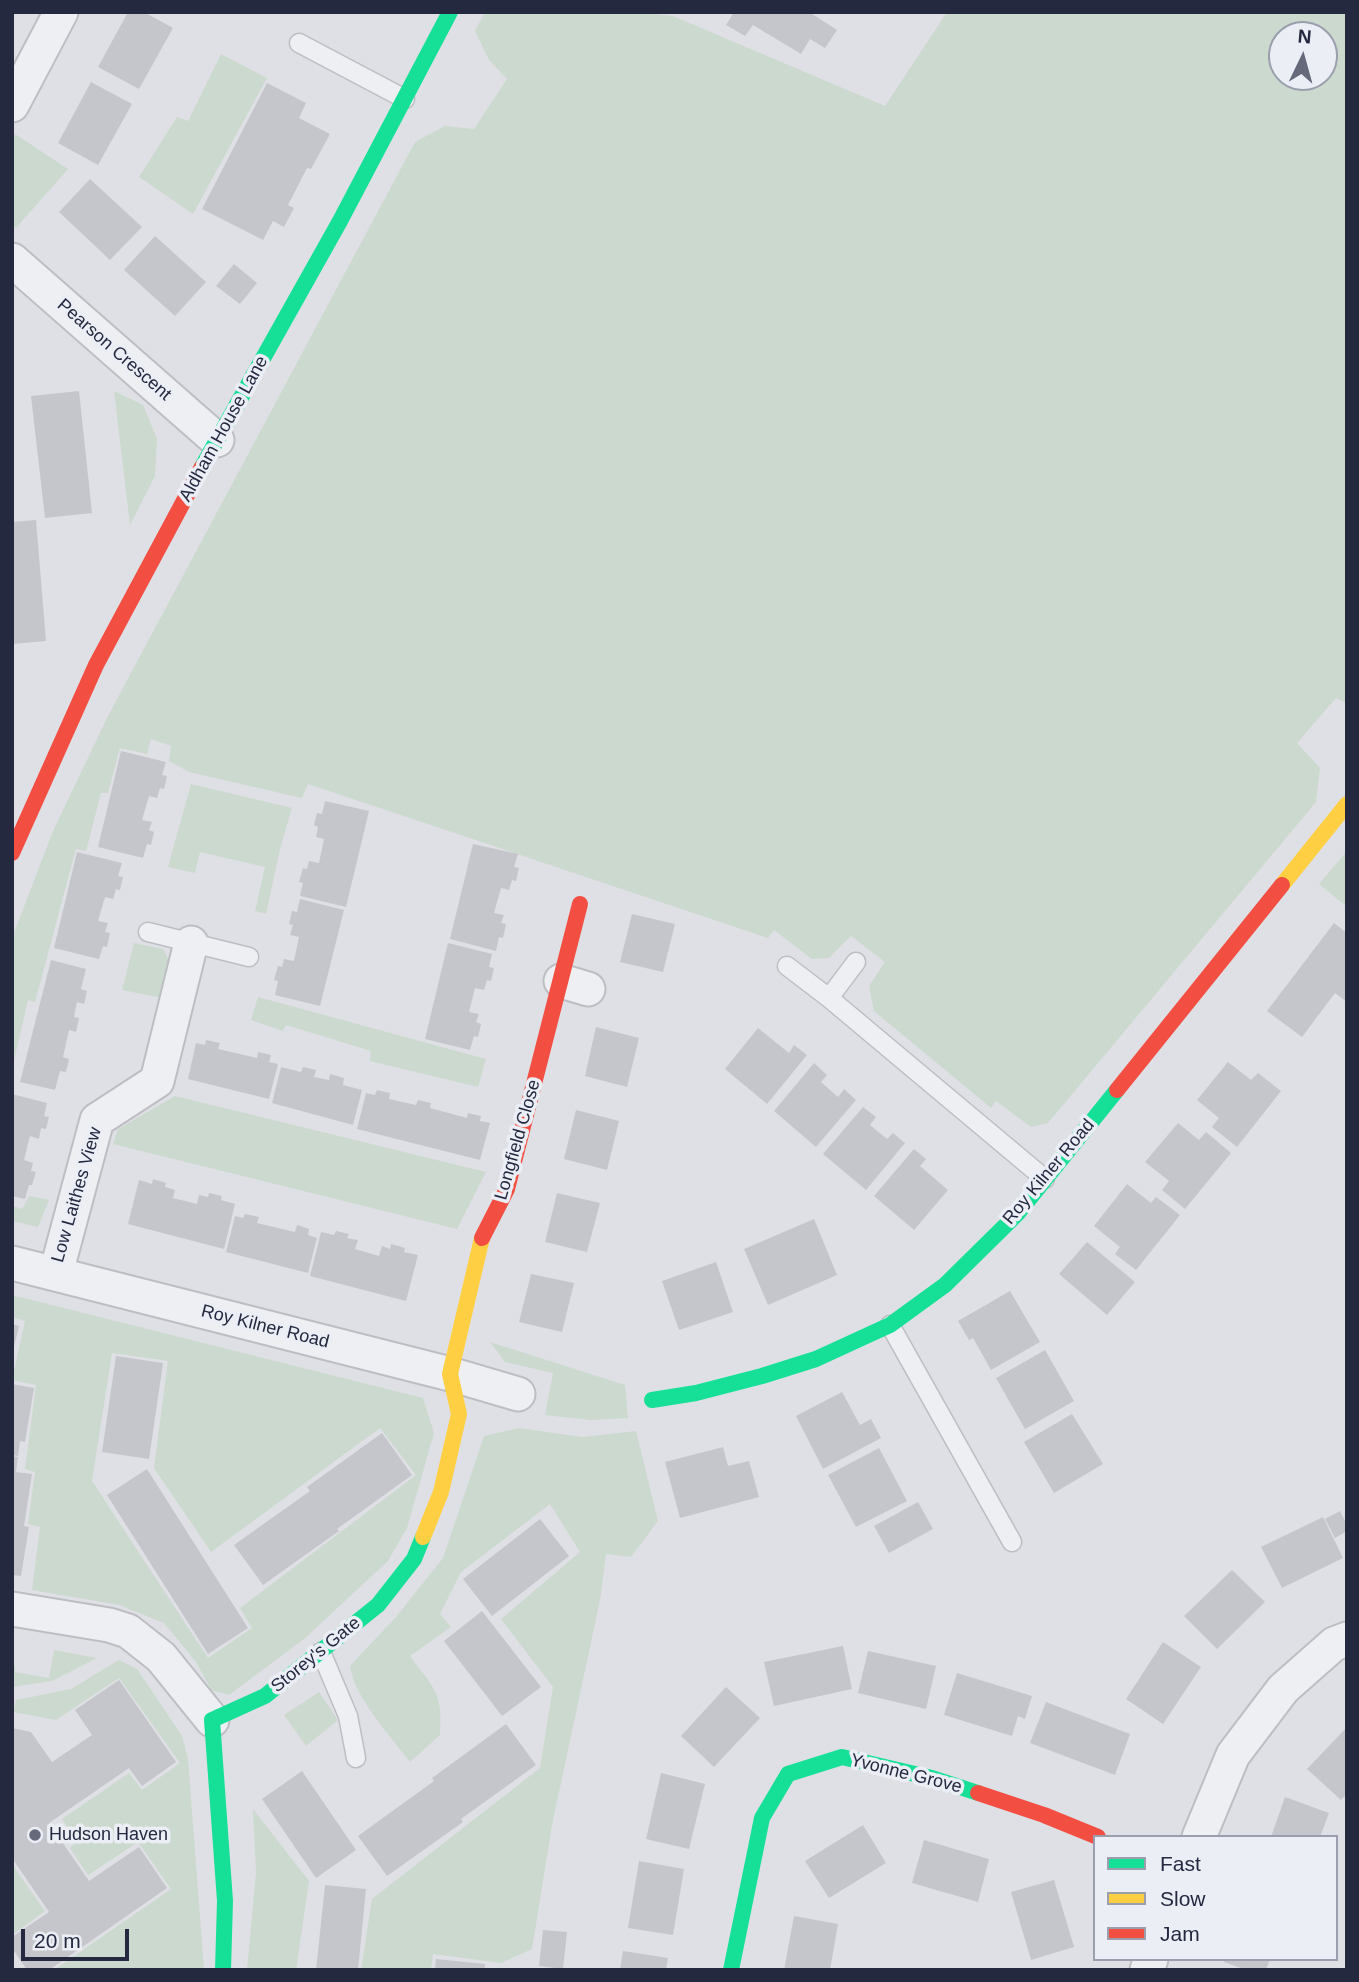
<!DOCTYPE html>
<html>
<head>
<meta charset="utf-8">
<style>
  body { margin:0 }
  #map { position:relative; width:1359px; height:1982px; overflow:hidden; background:#dfe0e5; font-family:Helvetica,sans-serif }
  canvas { display:block }
  .frame { position:absolute; inset:0; border:14px solid #242940; pointer-events:none }
  .legend { position:absolute; left:1093px; top:1835px; width:245px; height:126px; box-sizing:border-box; background:#ebeef5; border:2px solid #9b9fad; margin:0; padding:9px 12px; list-style:none; font-size:21px; color:#242940 }
  .legend li { display:flex; align-items:center; gap:14px; height:35px }
  .legend b { width:35px; border:2px solid #9b9fad }
  .north { position:absolute; left:1268px; top:21px; width:70px; height:70px; box-sizing:border-box; background:#ebeef5; border:2px solid #9b9fad; border-radius:50%; rotate:5deg; font-size:19px; font-weight:700; line-height:28px; text-align:center; color:#242940 }
  .north::after { content:''; display:block; margin:auto; width:24px; height:32px; background:#65697a; clip-path:polygon(50% 0,100% 100%,50% 72%,0 100%) }
  .scale { position:absolute; left:21px; top:1929px; width:108px; height:32px; box-sizing:border-box; border:4px solid #242940; border-top:0; padding-left:9px; font-size:21px; line-height:24px; white-space:nowrap; color:#242940; -webkit-text-stroke:5px #ebeef5; paint-order:stroke }
</style>
</head>
<body>
<div id="map">
<canvas width="1359" height="1982"></canvas>
<div class="frame"></div>
<ul class="legend">
<li><b style="height:9px;background:#16e098"></b>Fast</li>
<li><b style="height:9px;background:#ffcf43"></b>Slow</li>
<li><b style="height:9px;background:#f24e42"></b>Jam</li>
</ul>
<div class="north">N</div>
<div class="scale">20 m</div>
</div>
<script>
const c = document.querySelector('canvas').getContext('2d');
c.lineJoin = 'round';
function paint(path, color) { c.fillStyle = color; c.fill(path, 'evenodd'); }
function strokePath(path, color, width, dash) { c.strokeStyle = color; c.lineWidth = width; c.lineCap = dash ? 'butt' : 'round'; c.setLineDash(dash || []); c.stroke(path); }
function drawText(font, color, halo, rows, align = 'center') {
  c.font = font + ' Helvetica,sans-serif'; c.lineWidth = 7; c.setLineDash([]); c.textBaseline = 'middle'; c.strokeStyle = halo; c.fillStyle = color; for (const [text, x, y, turn = 0] of rows) {
    c.save(); c.translate(x, y); c.rotate((+turn || 0) * Math.PI / 180); c.textAlign = isNaN(turn) ? turn : align; if (halo) c.strokeText(text, 0, 0); c.fillText(text, 0, 0); c.restore();
  }
}
const green = new Path2D(`
  M485,12H635L673,16L885,106L947,12H1347V703L1336,698L1297,743L1320,768L1316,802L1048,1123L1031,1127L996,1101L991,1108L874,1011L869,986L885,962L851,936L829,958L812,959L774,930L768,938L308,784L302,798L189,772L169,761L171,746L151,739L147,754L120,748L108,793H101L86,851L76,849L35,1002L28,1000L12,1069V938L53,831L108,716L415,142L445,126L474,129L507,79L489,60L475,31ZM1282,35H1324V77H1282Z
  M221,54L267,78L193,214L139,177L177,117L188,121Z
  M15,134L68,169L16,228L12,224V140Z
  M114,391L143,405L157,439L155,476L130,525Z
  M191,784L292,808L280,849L266,914L255,911L265,867L200,852L195,873L168,867Z
  M1347,851V907L1319,884Z
  M134,943L163,949L170,962L162,998L122,990Z
  M258,997L486,1059L478,1087L370,1061L371,1051L286,1025L283,1031L251,1020Z
  M175,1096L486,1172L457,1229L113,1144L118,1129Z
  M29,1196L49,1200L38,1227L12,1221V1206L22,1209Z
  M12,1295L423,1398L434,1433L407,1528L388,1561L304,1639L229,1695L211,1690L196,1662L164,1623L119,1605L32,1590L40,1527L28,1524L35,1472L25,1469L36,1385L12,1380L25,1321L12,1317ZM112,1353L168,1361L154,1468L211,1552L380,1428L416,1475L240,1608L252,1628L208,1658L92,1481Z
  M490,1342L625,1385L628,1418L591,1420L545,1415L553,1373L505,1362Z
  M519,1428L582,1437L636,1431L658,1521L631,1557L606,1554L600,1600L552,1825L532,1949L501,1963L433,1954L431,1970H361L372,1899L540,1768L553,1687L501,1619L580,1552L550,1504L461,1572L440,1614L451,1627L410,1656C434,1690 443,1690 440,1735L410,1762C390,1735 355,1699 350,1666L396,1617L443,1558L484,1436Z
  M54,1650L97,1658L52,1681L12,1687V1666H15V1672L49,1678Z
  M119,1660L137,1669L182,1736L188,1758L204,1970H54L171,1889L138,1842L88,1875L70,1848L77,1842L62,1819L129,1773L142,1790L180,1763L119,1678L56,1720L13,1712L16,1700L71,1689Z
  M319,1692L338,1720L306,1746L284,1715Z
  M253,1809L309,1881L296,1970H247L256,1873Z
  M12,1864L45,1911L12,1935Z`);
const building = new Path2D(`
  M128,12H144L173,28L139,89L98,67Z
  M734,12H809L837,30L825,48L810,39L801,54L753,25L745,36L726,25Z
  M91,82L132,104L98,165L58,143Z
  M267,83L306,103L299,118L330,134L311,169L307,168L288,205L294,208L284,227L273,221L263,240L202,209Z
  M90,179L142,227L110,260L59,212Z
  M155,236L206,282L175,316L124,270Z
  M234,264L257,283L240,304L216,286Z
  M79,391L92,513L45,518L31,396Z
  M36,520L46,641L12,644V522Z
  M121,751L166,762L162,775L167,776L164,789L160,788L157,798L149,796L142,820L152,822L149,830L154,832L151,845L147,844L143,858L98,847Z
  M325,801L369,811L346,907L300,896L303,883L299,882L303,868L307,869L309,861L319,863L324,839L316,837L318,827L314,825L317,813L322,814Z
  M473,844L518,854L514,867L519,868L516,881L512,880L509,890L501,888L494,913L504,915L501,923L506,924L503,938L499,937L496,951L450,939Z
  M77,852L122,863L118,876L123,877L120,890L116,889L113,899L105,897L98,921L108,923L105,932L110,933L107,947L103,946L99,959L54,948Z
  M300,899L344,910L320,1006L275,995L278,981L274,980L278,966L282,967L284,959L294,961L299,937L290,935L293,925L289,924L292,911L297,912Z
  M632,914L675,924L663,972L620,962Z
  M1334,923L1347,933V1002L1335,993L1302,1037L1267,1011Z
  M448,943L492,954L489,967L494,968L491,981L487,980L484,990L475,988L469,1012L479,1014L476,1022L481,1024L478,1037L474,1036L470,1050L425,1039Z
  M51,960L86,969L81,989L87,991L84,1004L77,1002L74,1017L79,1018L76,1032L69,1030L63,1057L69,1059L66,1072L60,1071L55,1090L20,1082Z
  M596,1027L639,1038L627,1087L585,1076Z
  M758,1028L789,1053L794,1045L807,1055L767,1104L725,1069Z
  M206,1040L220,1043L218,1049L257,1058L258,1052L271,1055L269,1062L278,1064L269,1099L188,1079L196,1043L205,1045Z
  M1228,1062L1251,1080L1258,1073L1281,1091L1237,1147L1212,1127L1219,1118L1197,1100Z
  M814,1063L827,1075L821,1082L838,1097L844,1089L856,1100L816,1147L774,1111Z
  M281,1067L301,1072L303,1067L316,1070L314,1077L329,1080L330,1074L344,1078L343,1085L362,1090L353,1125L272,1103Z
  M377,1090L390,1093L389,1099L416,1105L418,1100L431,1103L430,1108L467,1118L468,1113L481,1116L480,1121L490,1123L480,1160L357,1129L366,1093L375,1095Z
  M12,1094L47,1103L44,1116L49,1117L46,1129L41,1128L39,1139L30,1136L24,1160L33,1163L31,1171L36,1172L32,1185H29L25,1199L12,1196Z
  M863,1107L876,1117L870,1125L887,1139L893,1133L905,1143L866,1190L823,1154Z
  M576,1110L619,1121L607,1170L564,1159Z
  M1178,1123L1199,1140L1206,1132L1231,1153L1185,1209L1162,1190L1169,1181L1145,1162Z
  M914,1149L926,1159L920,1166L948,1190L914,1230L874,1196Z
  M153,1179L166,1183L165,1187L175,1190L173,1198L197,1204L199,1195L208,1197L209,1193L222,1196L221,1200L235,1204L224,1249L128,1224L139,1180L152,1184Z
  M1127,1184L1151,1203L1156,1197L1180,1215L1136,1270L1115,1254L1120,1247L1094,1226Z
  M557,1193L600,1203L587,1252L545,1242Z
  M245,1214L259,1217L257,1223L295,1232L297,1225L309,1229L308,1235L317,1238L308,1273L226,1252L235,1216L243,1218Z
  M814,1219L837,1275L768,1305L744,1249Z
  M336,1231L349,1234L347,1238L358,1240L355,1249L379,1256L382,1246L390,1249L391,1244L405,1248L404,1252L418,1255L406,1301L310,1276L321,1232L334,1235Z
  M1087,1242L1135,1282L1107,1315L1059,1274Z
  M716,1262L733,1312L679,1330L662,1281Z
  M531,1274L574,1283L562,1332L519,1322Z
  M1010,1291L1040,1342L991,1370L973,1338L969,1340L958,1321Z
  M12,1324L19,1326L13,1351H12Z
  M1045,1350L1074,1401L1025,1429L996,1378Z
  M116,1356L163,1363L149,1459L102,1452Z
  M12,1384L34,1388L25,1442L20,1441L18,1456L12,1455Z
  M842,1392L860,1425L871,1419L881,1438L823,1469L796,1416Z
  M1072,1414L1103,1464L1054,1493L1024,1442Z
  M382,1433L412,1475L337,1529L339,1531L263,1585L234,1545L310,1491L307,1487Z
  M723,1447L728,1466L749,1461L759,1497L680,1518L665,1462Z
  M879,1448L907,1501L856,1527L828,1475Z
  M12,1456L18,1457L16,1472L32,1474L24,1526L29,1527L21,1576L12,1575Z
  M147,1469L248,1628L208,1654L107,1495Z
  M918,1502L933,1529L889,1553L874,1526Z
  M1340,1511L1347,1525V1531L1335,1538L1325,1519Z
  M1323,1517L1343,1558L1282,1588L1261,1547Z
  M540,1519L569,1556L492,1616L463,1579Z
  M1232,1570L1265,1602L1217,1649L1184,1616Z
  M482,1611L541,1687L502,1716L444,1641Z
  M1163,1642L1201,1667L1163,1724L1126,1699Z
  M843,1646L852,1689L774,1706L764,1662Z
  M868,1651L936,1666L926,1709L858,1693Z
  M957,1673L1032,1696L1025,1719L1018,1716L1012,1736L944,1715Z
  M119,1680L176,1762L142,1786L129,1768L49,1823L89,1881L139,1847L167,1888L49,1970H27L12,1948V1937L49,1912L12,1858V1728L31,1732L52,1762L92,1735L75,1710Z
  M726,1687L760,1718L714,1767L681,1736Z
  M1046,1702L1130,1734L1115,1775L1030,1743Z
  M506,1724L536,1765L461,1819L463,1822L387,1876L358,1836L434,1781L432,1778Z
  M1347,1727V1794L1341,1800L1307,1769Z
  M302,1771L356,1850L316,1878L262,1799Z
  M661,1773L705,1784L689,1849L646,1839Z
  M1285,1797L1329,1813L1320,1837H1271Z
  M863,1825L886,1863L829,1898L805,1861Z
  M924,1840L989,1859L978,1902L912,1883Z
  M639,1861L684,1869L673,1935L628,1928Z
  M1054,1880L1074,1947L1031,1960L1011,1892Z
  M325,1885L366,1889L358,1970H316Z
  M794,1916L838,1924L830,1970H784Z
  M543,1930L567,1932L563,1969L539,1966Z
  M623,1951L668,1958L666,1970H620Z
  M436,1959L485,1964L484,1970H435Z
  M1225,1959H1270L1266,1970H1246L1224,1962Z`);
const lane = new Path2D(`
  M299,43L405,99
  M148,932L249,957
  M787,966L829,998L1045,1179
  M829,998L856,962
  M890,1325L1012,1542
  M321,1652L348,1716L356,1758`);
const street = new Path2D(`
  M12,105L61,12
  M12,260L217,440
  M561,981L588,989
  M12,1263L450,1374L518,1394
  M56,1273L97,1120L157,1081L191,943
  M12,1609L109,1625L128,1631L161,1657L212,1720
  M1199,1837L1233,1755L1283,1689L1334,1644L1347,1639
  M1147,1970L1151,1959`);
const fast = new Path2D(`
  M202,467L340,221L450,12
  M652,1400L696,1393L762,1376L816,1359L890,1325L945,1285L1018,1213L1117,1090
  M223,1970L225,1901L212,1720L265,1696L378,1605L414,1559L423,1537
  M731,1970L762,1818L788,1774L842,1757L932,1778L978,1793`);
const slow = new Path2D(`
  M1282,885L1347,804
  M423,1537L441,1492L459,1414L450,1374L482,1238`);
const jam = new Path2D(`
  M12,853L96,665L202,467
  M1117,1090L1282,885
  M482,1238L507,1189L580,904
  M978,1793L1044,1815L1098,1837`);
const markers = [
  [35,1835,7,"#65697a"]
];
const streetNames = [
  ["Pearson Crescent",114,350,41],
  ["Aldham House Lane",224,429,-61],
  ["Longfield Close",518,1140,-74],
  ["Roy Kilner Road",1049,1172,-50],
  ["Low Laithes View",77,1195,-74],
  ["Roy Kilner Road",265,1327,14],
  ["Storey's Gate",316,1655,-39],
  ["Yvonne Grove",906,1774,14]
];
const poiNames = [
  ["Hudson Haven",49,1835]
];
paint(green, '#ccd9ce');
paint(building, '#c4c6cc');
strokePath(lane, '#bdbec3', 21);
strokePath(street, '#bdbec3', 37);
strokePath(lane, '#eeeff2', 18);
strokePath(street, '#eeeff2', 33);
strokePath(fast, '#16e098', 16);
strokePath(slow, '#ffcf43', 16);
strokePath(jam, '#f24e42', 16);
for (const [x, y, r, color] of markers) { const dot = new Path2D(); dot.arc(x, y, r, 0, 2 * Math.PI); c.fillStyle = color; c.fill(dot); strokePath(dot, '#ebeef5', 2.5); }
drawText('18px', '#242940', '#ebeef5', streetNames);
drawText('18px', '#242940', '#ebeef5', poiNames, 'left');
</script>
</body>
</html>
